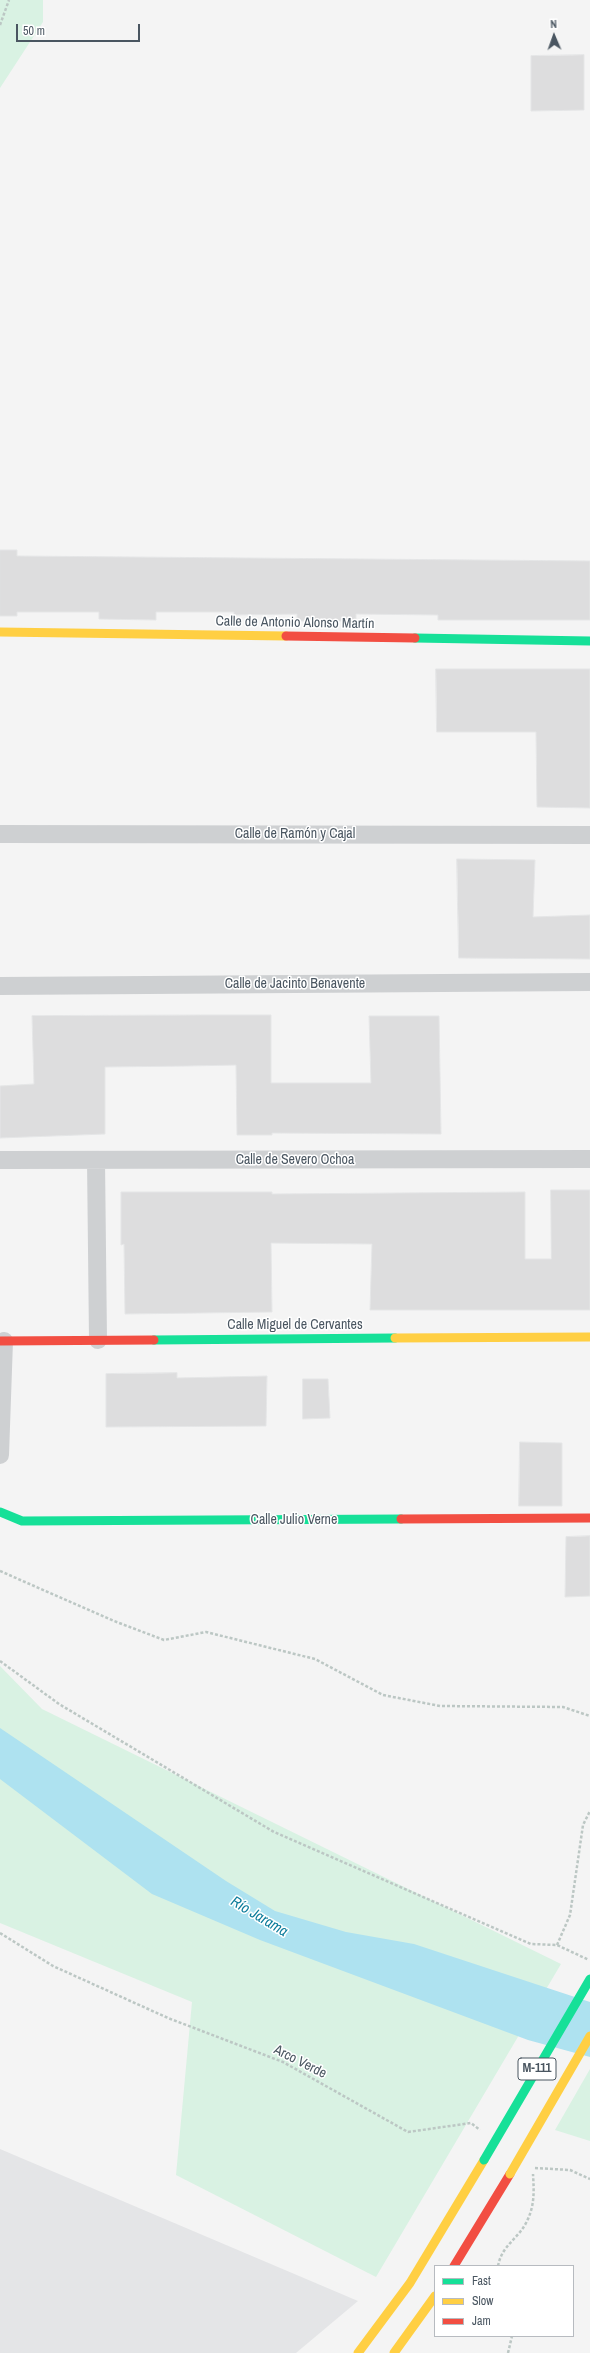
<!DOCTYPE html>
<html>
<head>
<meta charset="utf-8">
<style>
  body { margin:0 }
  #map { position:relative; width:590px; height:2353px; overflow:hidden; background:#f4f4f4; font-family:"Archivo Narrow",sans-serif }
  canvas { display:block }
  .legend { position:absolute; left:434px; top:2265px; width:140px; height:72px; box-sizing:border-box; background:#fff; border:1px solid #b7bbc0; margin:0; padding:5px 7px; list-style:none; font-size:12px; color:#4a5661 }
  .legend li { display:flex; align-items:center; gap:8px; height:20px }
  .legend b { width:20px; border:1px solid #b7bbc0 }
  .north { position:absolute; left:534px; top:16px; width:40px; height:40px; -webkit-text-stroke:3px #fff; paint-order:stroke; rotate:358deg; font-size:11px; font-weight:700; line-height:16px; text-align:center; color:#4a5661 }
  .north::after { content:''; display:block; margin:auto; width:14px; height:18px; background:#4a5661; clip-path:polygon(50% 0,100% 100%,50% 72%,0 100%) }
  .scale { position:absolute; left:16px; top:24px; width:124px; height:18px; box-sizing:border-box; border:2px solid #4a5661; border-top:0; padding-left:5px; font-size:12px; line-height:14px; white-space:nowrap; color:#4a5661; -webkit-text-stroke:3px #fff; paint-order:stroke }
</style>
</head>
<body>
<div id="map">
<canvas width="590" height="2353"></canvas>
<ul class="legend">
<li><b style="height:5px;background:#16e098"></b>Fast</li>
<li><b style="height:5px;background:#ffcf43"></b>Slow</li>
<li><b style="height:5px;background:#f24e42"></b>Jam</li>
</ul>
<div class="north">N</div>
<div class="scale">50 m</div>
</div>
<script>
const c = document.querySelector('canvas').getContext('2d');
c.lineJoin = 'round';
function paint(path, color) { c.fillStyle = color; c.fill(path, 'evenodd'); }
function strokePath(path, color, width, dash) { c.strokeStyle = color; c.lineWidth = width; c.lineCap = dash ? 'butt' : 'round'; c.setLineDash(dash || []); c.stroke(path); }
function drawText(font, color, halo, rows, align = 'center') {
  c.font = font + ' "Archivo Narrow",sans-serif'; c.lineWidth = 3; c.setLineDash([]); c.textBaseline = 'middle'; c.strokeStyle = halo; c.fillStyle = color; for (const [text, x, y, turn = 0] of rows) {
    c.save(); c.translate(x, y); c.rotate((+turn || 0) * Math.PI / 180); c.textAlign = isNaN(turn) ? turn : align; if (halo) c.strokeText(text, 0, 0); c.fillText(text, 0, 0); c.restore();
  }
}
const airport = new Path2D(`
  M0,2149L358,2301L296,2353H0Z`);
const green = new Path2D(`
  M0,0H43V22L0,88Z
  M0,1666L42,1709L561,1964L376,2277L176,2175L192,2002L0,1923Z
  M590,2069V2141L555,2130Z`);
const water = new Path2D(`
  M0,1728L226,1881L275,1911L346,1932L414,1944L590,2002V2057L528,2040L260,1940L152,1894L0,1779Z`);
const building = new Path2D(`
  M584,55V110L531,111V56Z
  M0,550H17V556L590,561V620H438V615L356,614V621H297V614L234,615V612H156V620L99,619V612H17V616H0Z
  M436,669H590V808L537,807L536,732H437Z
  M457,859L535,860L533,917L590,915V959L459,958Z
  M201,1015H271V1083H371L369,1016H439L441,1134L272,1133V1135H237L236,1065L187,1066L105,1067V1134L0,1138V1086L34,1084L32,1016Z
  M551,1190H590V1310H370L372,1244L271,1243L272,1312L125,1314L124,1244L121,1245V1192H272V1194L525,1192V1259H551Z
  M177,1373V1378L267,1376L266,1426L106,1427V1374Z
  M303,1379H328L330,1418L303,1419Z
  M520,1442L562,1443V1506H519Z
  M590,1536V1596L565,1597L566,1537Z`);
const path = new Path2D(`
  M0,25L9,0
  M0,1571L114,1621L164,1640L206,1632L315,1659L383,1695L440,1706L563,1707L590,1716
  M0,1661L59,1704L274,1832L531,1944L557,1945L589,1960
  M0,1933L53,1966L168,2018L283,2062L408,2132L471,2123L480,2130
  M557,1945L570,1915L583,1825L590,1811
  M535,2168L570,2170L590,2179
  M498,2266C502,2245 517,2240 526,2223C535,2206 534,2191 533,2174
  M508,2353L512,2336`);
const street = new Path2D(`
  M0,834L590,835
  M0,986L590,982
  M0,1160L590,1159
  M96,1160L98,1340
  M0,1455L4,1341`);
const fast = new Path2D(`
  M415,638L590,641
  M154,1340L395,1338
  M0,1512L22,1521L401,1519`);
const slow = new Path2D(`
  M0,632L286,636
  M395,1338L590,1337
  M358,2353L410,2283L484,2160
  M394,2353L435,2296`);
const jam = new Path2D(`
  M286,636L415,638
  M0,1341L154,1340
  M401,1519L590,1518
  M454,2266L510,2174`);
const fastBridge = new Path2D(`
  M484,2160L590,1979`);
const slowBridge = new Path2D(`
  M510,2174L590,2036`);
const shields = [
  [537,2069,38]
];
const shieldNames = [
  ["M-111",537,2069]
];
const streetNames = [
  ["Calle de Antonio Alonso Martín",295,623,1],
  ["Calle de Ramón y Cajal",295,834],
  ["Calle de Jacinto Benavente",295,984],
  ["Calle de Severo Ochoa",295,1160],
  ["Calle Miguel de Cervantes",295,1325],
  ["Calle Julio Verne",294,1520],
  ["Arco Verde",300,2062,27]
];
const waterNames = [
  ["Río Jarama",259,1917,31]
];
paint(airport, '#e4e5e7');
paint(green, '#d9f2e3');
paint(water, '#aee2f0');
paint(building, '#ddddde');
strokePath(building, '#e5e6e7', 1);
strokePath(path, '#bcc7c4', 2.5, [3, 2]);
strokePath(street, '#ced0d2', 18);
strokePath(fast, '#16e098', 9);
strokePath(slow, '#ffcf43', 9);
strokePath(jam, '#f24e42', 9);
strokePath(fastBridge, '#16e098', 9);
strokePath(slowBridge, '#ffcf43', 9);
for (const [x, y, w] of shields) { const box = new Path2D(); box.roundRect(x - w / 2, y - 11, w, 22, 3); c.fillStyle = '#fff'; c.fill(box); strokePath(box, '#4a5661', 1); }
drawText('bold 13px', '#4a5661', null, shieldNames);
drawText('14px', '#4a5661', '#fff', streetNames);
drawText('italic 15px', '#0c7c9b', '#fff', waterNames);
</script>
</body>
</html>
